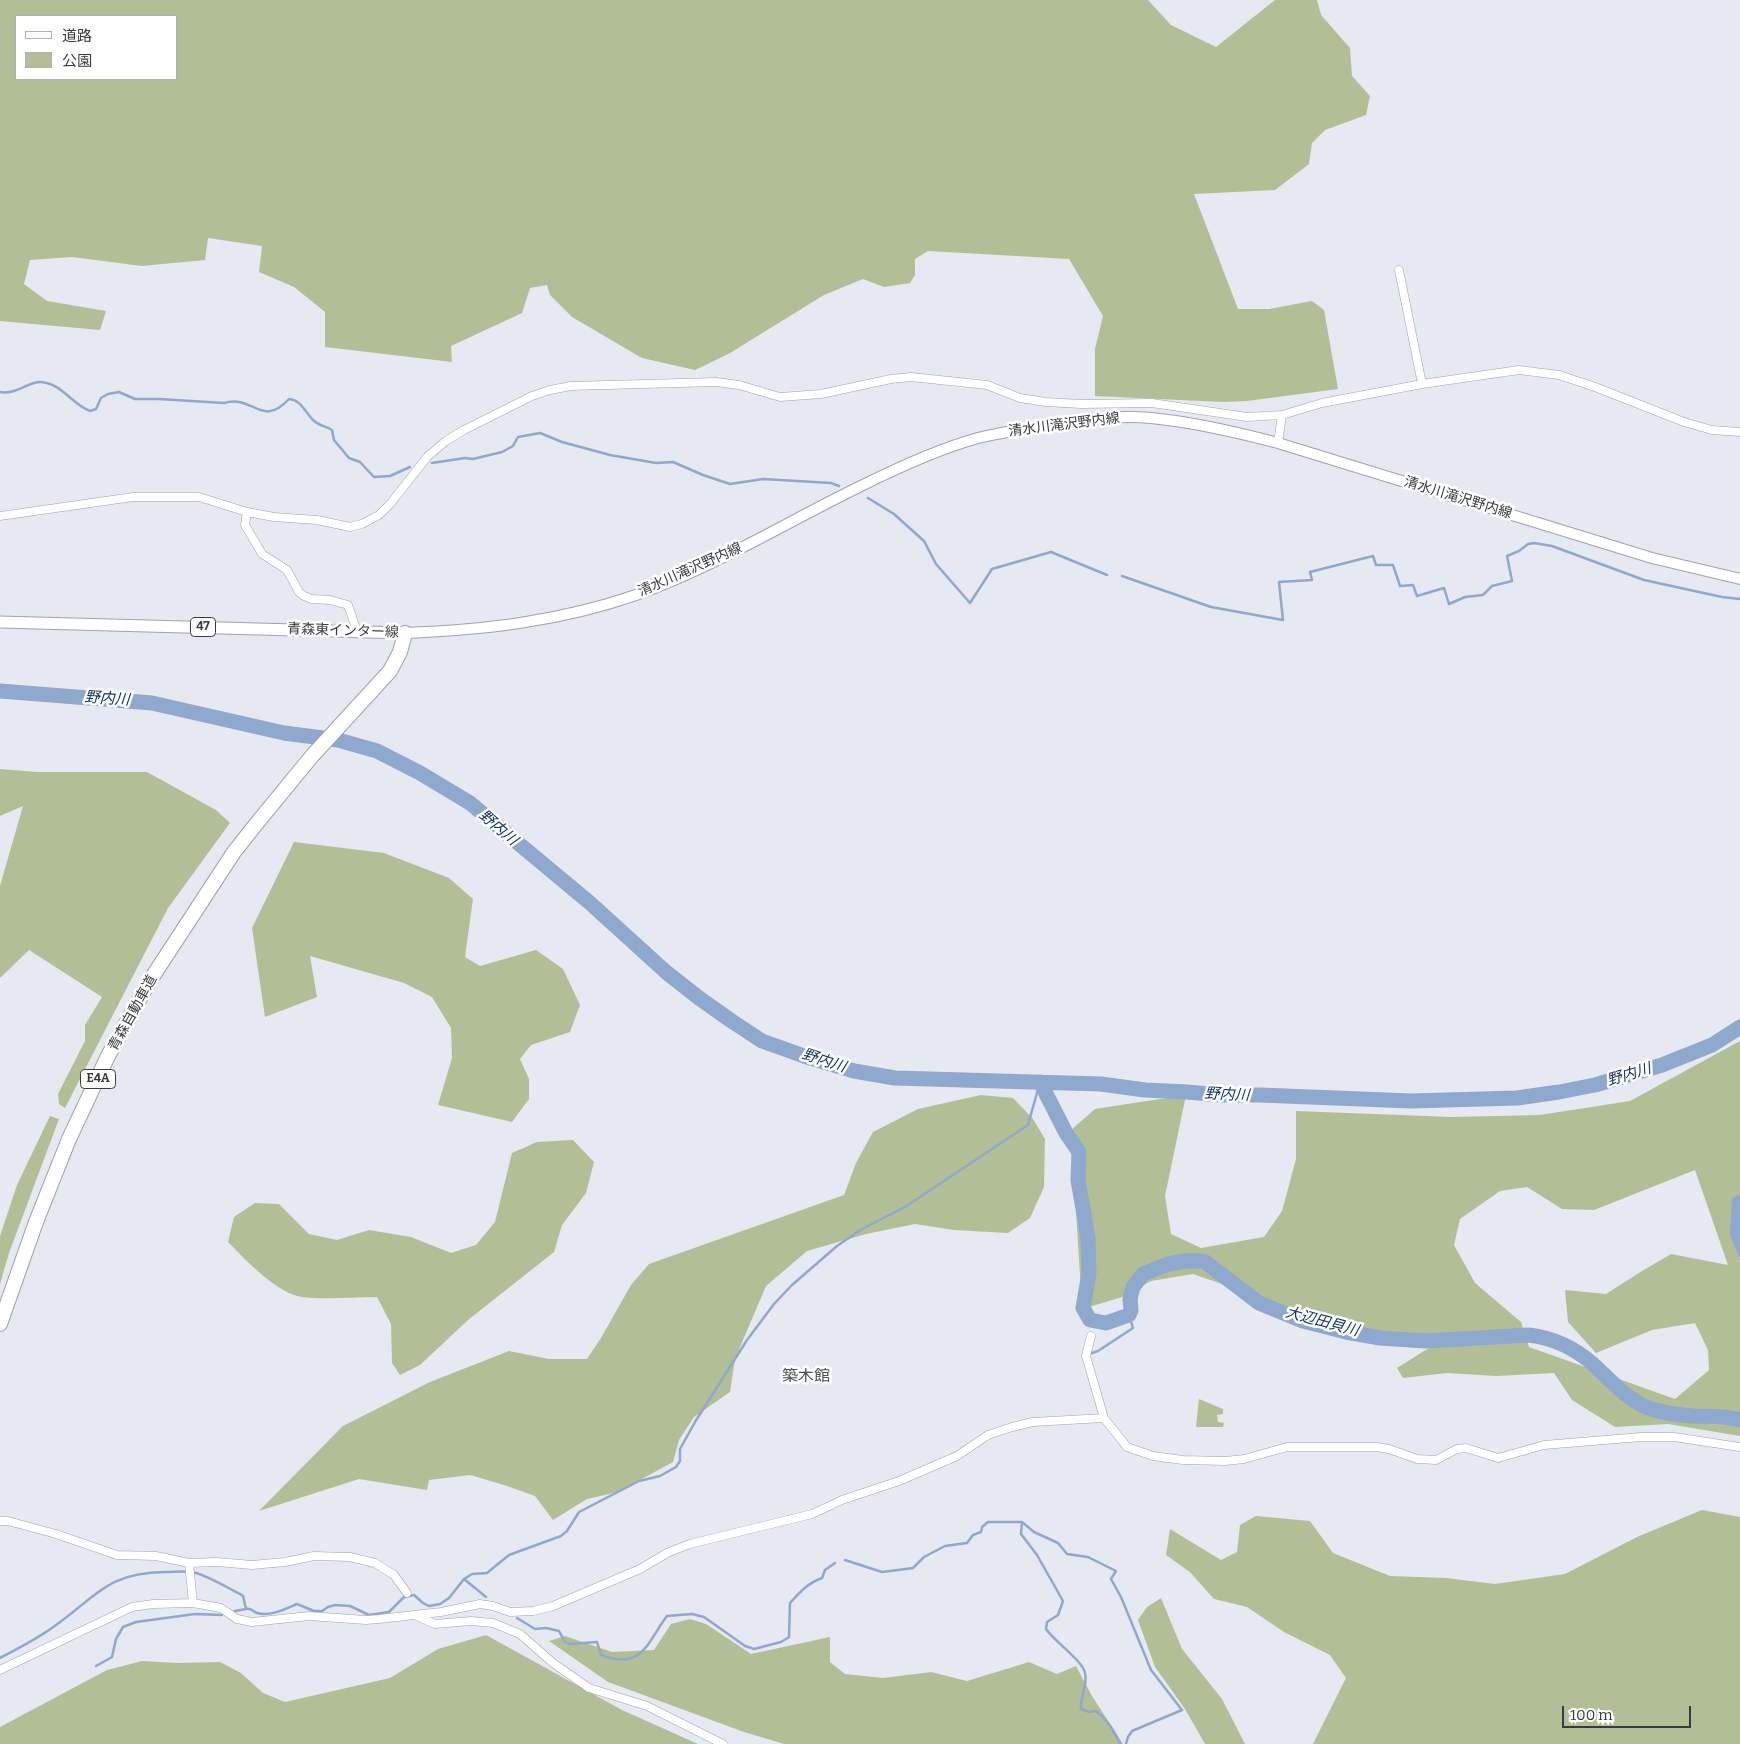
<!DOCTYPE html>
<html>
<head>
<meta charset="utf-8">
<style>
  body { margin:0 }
  #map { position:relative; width:1740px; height:1744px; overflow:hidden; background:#e6e8f2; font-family:Bitter,"Noto Sans JP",serif }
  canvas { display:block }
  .legend { position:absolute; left:15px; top:15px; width:162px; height:65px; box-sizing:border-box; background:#fff; border:1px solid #b0b0b2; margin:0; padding:6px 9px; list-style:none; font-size:15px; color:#393a3e }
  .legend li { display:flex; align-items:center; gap:10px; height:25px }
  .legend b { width:25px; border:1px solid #b0b0b2 }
  .scale { position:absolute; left:1562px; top:1706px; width:129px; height:22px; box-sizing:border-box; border:2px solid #393a3e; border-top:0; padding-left:6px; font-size:15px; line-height:18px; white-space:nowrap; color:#393a3e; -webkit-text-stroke:4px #fff; paint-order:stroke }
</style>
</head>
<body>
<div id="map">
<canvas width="1740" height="1744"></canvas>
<ul class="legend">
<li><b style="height:6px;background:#fff"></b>道路</li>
<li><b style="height:14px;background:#b2bf96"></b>公園</li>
</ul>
<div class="scale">100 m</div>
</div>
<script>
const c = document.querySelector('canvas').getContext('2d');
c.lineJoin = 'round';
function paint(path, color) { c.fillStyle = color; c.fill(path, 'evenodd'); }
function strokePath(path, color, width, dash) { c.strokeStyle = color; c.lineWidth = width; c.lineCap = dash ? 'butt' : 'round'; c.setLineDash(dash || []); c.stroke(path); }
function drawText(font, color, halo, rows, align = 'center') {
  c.font = font + ' Bitter,"Noto Sans JP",serif'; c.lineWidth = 5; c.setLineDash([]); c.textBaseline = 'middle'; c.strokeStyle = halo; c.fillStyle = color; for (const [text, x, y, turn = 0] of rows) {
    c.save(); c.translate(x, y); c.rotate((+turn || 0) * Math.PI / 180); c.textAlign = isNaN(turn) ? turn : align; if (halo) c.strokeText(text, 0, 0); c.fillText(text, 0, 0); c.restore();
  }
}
const green = new Path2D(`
  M0,0H1148L1171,25L1216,47L1275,0H1317L1321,15L1350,48L1352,76L1370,96L1366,115L1325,130L1312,143L1309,164L1275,190L1194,194L1238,309H1269L1312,301L1324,310L1338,389L1247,401L1223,402L1095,396V349L1103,316L1069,259L928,251L915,259V275L910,283L884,287L863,279L824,295L730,353L695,370L642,358L572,317L550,295L547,285L530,288L522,313L451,346L452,362L325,347V312L294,287L259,272L262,246L208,238L205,260L142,266L72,257L30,260L24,284L47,301L106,311L100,330L0,321ZM16,16H176V79H16Z
  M0,769L37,772H147L216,810L230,823L168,908L65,1108L59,1104L58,1094L85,1041V1025L102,997L29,950L0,978V886L23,806L0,816Z
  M294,842L384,853L449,878L473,899L465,957L480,966L536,950L563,969L580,1005L570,1032L531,1045L520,1059L529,1079V1099L512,1122L438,1105L452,1058L451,1028L432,997L404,983L310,956L317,997L265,1017L252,928Z
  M1740,1041V1436L1668,1424L1615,1427L1572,1400L1554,1373L1496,1376L1447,1373L1403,1378L1397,1368L1451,1334L1399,1336L1324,1328L1242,1291L1193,1274L1151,1281L1122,1297L1089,1307L1081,1291L1071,1130L1095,1109L1186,1095L1165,1196L1171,1234L1201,1248L1264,1237L1282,1211L1296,1159V1111L1452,1117L1540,1115L1630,1101ZM1695,1170L1728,1265L1671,1254L1642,1271L1606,1294L1565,1290L1568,1322L1596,1353L1652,1330L1695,1323L1708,1350L1709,1370L1675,1399L1529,1347L1521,1322L1475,1283L1454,1245L1460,1219L1500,1191L1527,1187L1562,1209L1594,1210Z
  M981,1095L1013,1098L1033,1119L1045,1139L1044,1187L1030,1218L1008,1233L954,1230L915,1224L866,1234L807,1251L766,1286L735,1359L730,1392L694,1417L679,1440L673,1462L618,1492L587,1499L553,1520L535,1496L504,1485L470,1475L429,1480L427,1490L359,1479L259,1511L343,1426L430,1382L509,1351L549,1359H587L601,1338L631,1285L649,1264L844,1195L856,1163L873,1132L918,1109Z
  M50,1116L59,1119L9,1253L0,1284V1236L17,1185Z
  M573,1140L594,1162L586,1193L562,1225L554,1252L468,1320L420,1365L400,1375L392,1363L391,1324L377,1297C352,1297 327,1300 302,1297C276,1293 246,1260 228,1242L234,1217L255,1203L279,1204L309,1234L337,1240L369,1230L411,1237L451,1253L476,1245L495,1222L512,1153L537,1142Z
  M1199,1399L1223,1409V1414L1217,1415L1218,1422L1224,1423L1223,1427H1196Z
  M1702,1510L1740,1517V1744H1313L1346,1678L1330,1655L1284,1632L1247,1607L1214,1599L1190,1572L1166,1555L1170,1529L1221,1560L1237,1552L1240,1525L1256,1516L1310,1521L1333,1553L1390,1576L1446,1578L1495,1584L1565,1574L1637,1537Z
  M1161,1598L1182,1649L1222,1699L1245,1744H1205L1185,1709L1155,1667L1138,1620L1147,1607Z
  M690,1619L706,1624L751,1654L830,1637V1662L845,1674L883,1678L931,1672L967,1681L1029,1662L1057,1674L1076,1666L1092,1696L1123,1744H784L744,1732L608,1682L549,1641L565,1636L612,1652L654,1650L671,1624Z
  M486,1635L622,1710L698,1744H0V1727L107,1670L142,1661L177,1663L220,1662L241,1673L263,1693L285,1702L390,1678L438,1649Z`);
const water = new Path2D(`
  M1740,1194V1257H1739L1730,1235L1732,1198Z`);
const stream = new Path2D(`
  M0,392C17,395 28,381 41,382C63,384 71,404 90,411L96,409L101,398L108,394L119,392L135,399H159L224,403C254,394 261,429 289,399C301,400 306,413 313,420C319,426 326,426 332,430L334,440L349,458L360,462L374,477L390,476L410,467
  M432,463L465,458L473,459L502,452L513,446L518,437L540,433L562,442L610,455L656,463L673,462L703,475L730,484L763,479L831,483L839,486
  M868,498L894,514L924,541L936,564L970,603L992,569L1051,552L1107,575
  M1122,576L1211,607L1283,620L1279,582L1312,580L1310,572L1373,556L1376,565H1393L1400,586L1413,585L1417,596L1444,588L1449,604L1465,597L1483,595L1492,586L1512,581L1507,556L1519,551L1528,544L1534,543L1552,546L1644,580L1722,597L1740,599
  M1089,1354L1098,1351L1133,1328L1129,1315
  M1022,1522L1021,1534L1037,1555L1063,1601L1058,1615L1047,1622L1046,1629C1054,1641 1083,1661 1085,1673C1088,1685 1080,1697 1081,1709L1089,1712L1096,1711C1108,1720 1114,1731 1120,1744
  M845,1560L882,1572L898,1570L913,1568L924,1557L945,1546L967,1543L973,1535L981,1532L982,1527L988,1522H1022L1034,1532L1058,1543L1067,1554L1088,1557L1116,1571L1111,1579L1121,1597L1151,1670L1182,1710L1132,1731L1128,1737L1126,1744
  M464,1579L486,1597
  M235,1611L246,1609
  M517,1618L535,1629L546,1628L559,1631L565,1642L569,1644L597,1642L601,1655C643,1671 647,1642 667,1616L692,1614L704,1617L745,1646L754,1649L781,1642L789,1637L790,1603C800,1592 808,1583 822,1578L825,1570L835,1563
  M0,1658C19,1648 39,1638 56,1625C98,1595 107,1573 165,1572C174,1572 183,1571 192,1572C207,1575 226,1587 240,1594L243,1596L246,1609C252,1608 252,1611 257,1613C270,1617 285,1609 297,1604L314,1611H322L328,1607L335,1605L350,1606L369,1615L389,1612L404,1597L414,1595L423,1603L429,1606L440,1604L449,1598L464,1579L472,1574L487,1573L509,1555L561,1536L567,1531L579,1512L639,1481L660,1476L676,1467L680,1461V1449L695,1422L747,1340L774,1304L792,1285L837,1246L862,1229L905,1207L1028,1125L1040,1082
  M96,1666L112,1657L116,1639L123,1627L136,1622L195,1614L222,1615`);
const river = new Path2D(`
  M0,691L152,703L284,733L338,740L377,751L420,773L470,803L590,903L666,972L699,998L733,1022L762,1041L804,1056L854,1071L895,1078L1101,1084L1145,1090L1187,1092L1221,1095H1260L1411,1101L1517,1098L1559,1092L1595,1085L1662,1065L1712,1045L1740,1027
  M1040,1082L1066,1133L1079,1152L1078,1180L1088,1238L1089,1273L1083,1308L1090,1320L1106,1323L1129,1315L1131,1310L1130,1299L1133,1287L1143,1274L1168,1264L1185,1261H1204L1259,1303L1303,1321L1346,1332L1380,1338L1425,1341L1529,1335C1554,1338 1575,1348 1594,1365C1609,1379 1623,1395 1642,1405C1656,1412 1678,1415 1694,1416C1710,1417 1724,1415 1740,1420`);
const minor = new Path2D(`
  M1399,270L1422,384
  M1278,443L1282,415
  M247,512L245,525L262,554L287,570L299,592L304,596L312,599L330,600L348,605L357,631
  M0,516L133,497H199L247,512L274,517L317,520L350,527L362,524L379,515L390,504L428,456L446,441L464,430L532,396L550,390L571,386L716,382L739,385L780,397L821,394L891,379L911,377L987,385L1020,398L1046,402L1081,404L1152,403L1247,417L1282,415L1322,403L1422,384L1519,370L1559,375L1595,387L1684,422L1712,430L1740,432
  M1091,1336L1086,1356L1104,1418
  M0,1521H8L56,1534L117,1555L156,1556L189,1563L217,1562L252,1565L285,1562L314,1556L350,1557L375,1563L394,1575L407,1593
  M189,1563L193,1603
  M415,1615L435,1624L471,1621L493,1623L520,1634L553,1663L589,1688L647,1706L723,1744
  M0,1670L132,1607L153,1604L193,1603L221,1608L237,1619L252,1622L309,1616L366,1620L379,1619L441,1612L480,1604L493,1606L510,1612L533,1611L553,1606L640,1569L669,1552L690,1544L812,1514L842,1500L899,1481L957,1456L988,1435L1012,1427L1033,1422L1104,1418L1127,1447L1153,1456L1183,1460L1225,1461L1244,1459L1287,1447H1376L1389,1449L1417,1459L1436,1460L1457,1449L1466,1448L1498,1458L1544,1445L1641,1437H1674L1740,1447`);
const secondary = new Path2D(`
  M405,633C484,630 561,621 636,595C714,567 785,523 859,487C897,468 938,449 978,438C1007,431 1035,427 1064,423C1093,419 1122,415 1151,418C1194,422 1236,432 1278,443L1652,558L1740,579`);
const primary = new Path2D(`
  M0,622L405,633`);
const motorway = new Path2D(`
  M0,1324L36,1222L69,1139L108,1056L149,982L234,852L257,823L312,756L390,671L400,652L405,633`);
const shields = [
  [203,627,25],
  [98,1079,35]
];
const shieldNames = [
  ["47",203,627],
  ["E4A",98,1079]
];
const streetNames = [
  ["清水川滝沢野内線",1064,425,-7],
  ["清水川滝沢野内線",1458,498,17],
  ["清水川滝沢野内線",690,570,-24],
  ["青森東インター線",343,631,2],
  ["青森自動車道",133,1013,-61]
];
const waterNames = [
  ["野内川",107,699,4],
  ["野内川",498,828,41],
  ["野内川",824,1061,18],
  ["野内川",1629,1075,-17],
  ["野内川",1227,1095,3],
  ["大辺田貝川",1322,1322,15]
];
const quarterNames = [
  ["築木館",806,1377]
];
paint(green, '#b2bf96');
paint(water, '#8ea8ce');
strokePath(stream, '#8ea8ce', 2.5);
strokePath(river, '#8ea8ce', 15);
strokePath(minor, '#a0a2ac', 9);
strokePath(secondary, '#a0a2ac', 12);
strokePath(primary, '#a0a2ac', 13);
strokePath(motorway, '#a0a2ac', 16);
strokePath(minor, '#fff', 8);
strokePath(secondary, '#fff', 10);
strokePath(primary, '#fff', 11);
strokePath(motorway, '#fff', 14);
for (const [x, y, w] of shields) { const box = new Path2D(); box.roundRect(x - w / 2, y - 9.5, w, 19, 4); c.fillStyle = '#fff'; c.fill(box); strokePath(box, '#393a3e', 1); }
drawText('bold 12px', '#393a3e', null, shieldNames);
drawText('14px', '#393a3e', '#fff', streetNames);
drawText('italic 15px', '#133363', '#fff', waterNames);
drawText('16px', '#4d4f58', '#fff', quarterNames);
</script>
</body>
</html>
